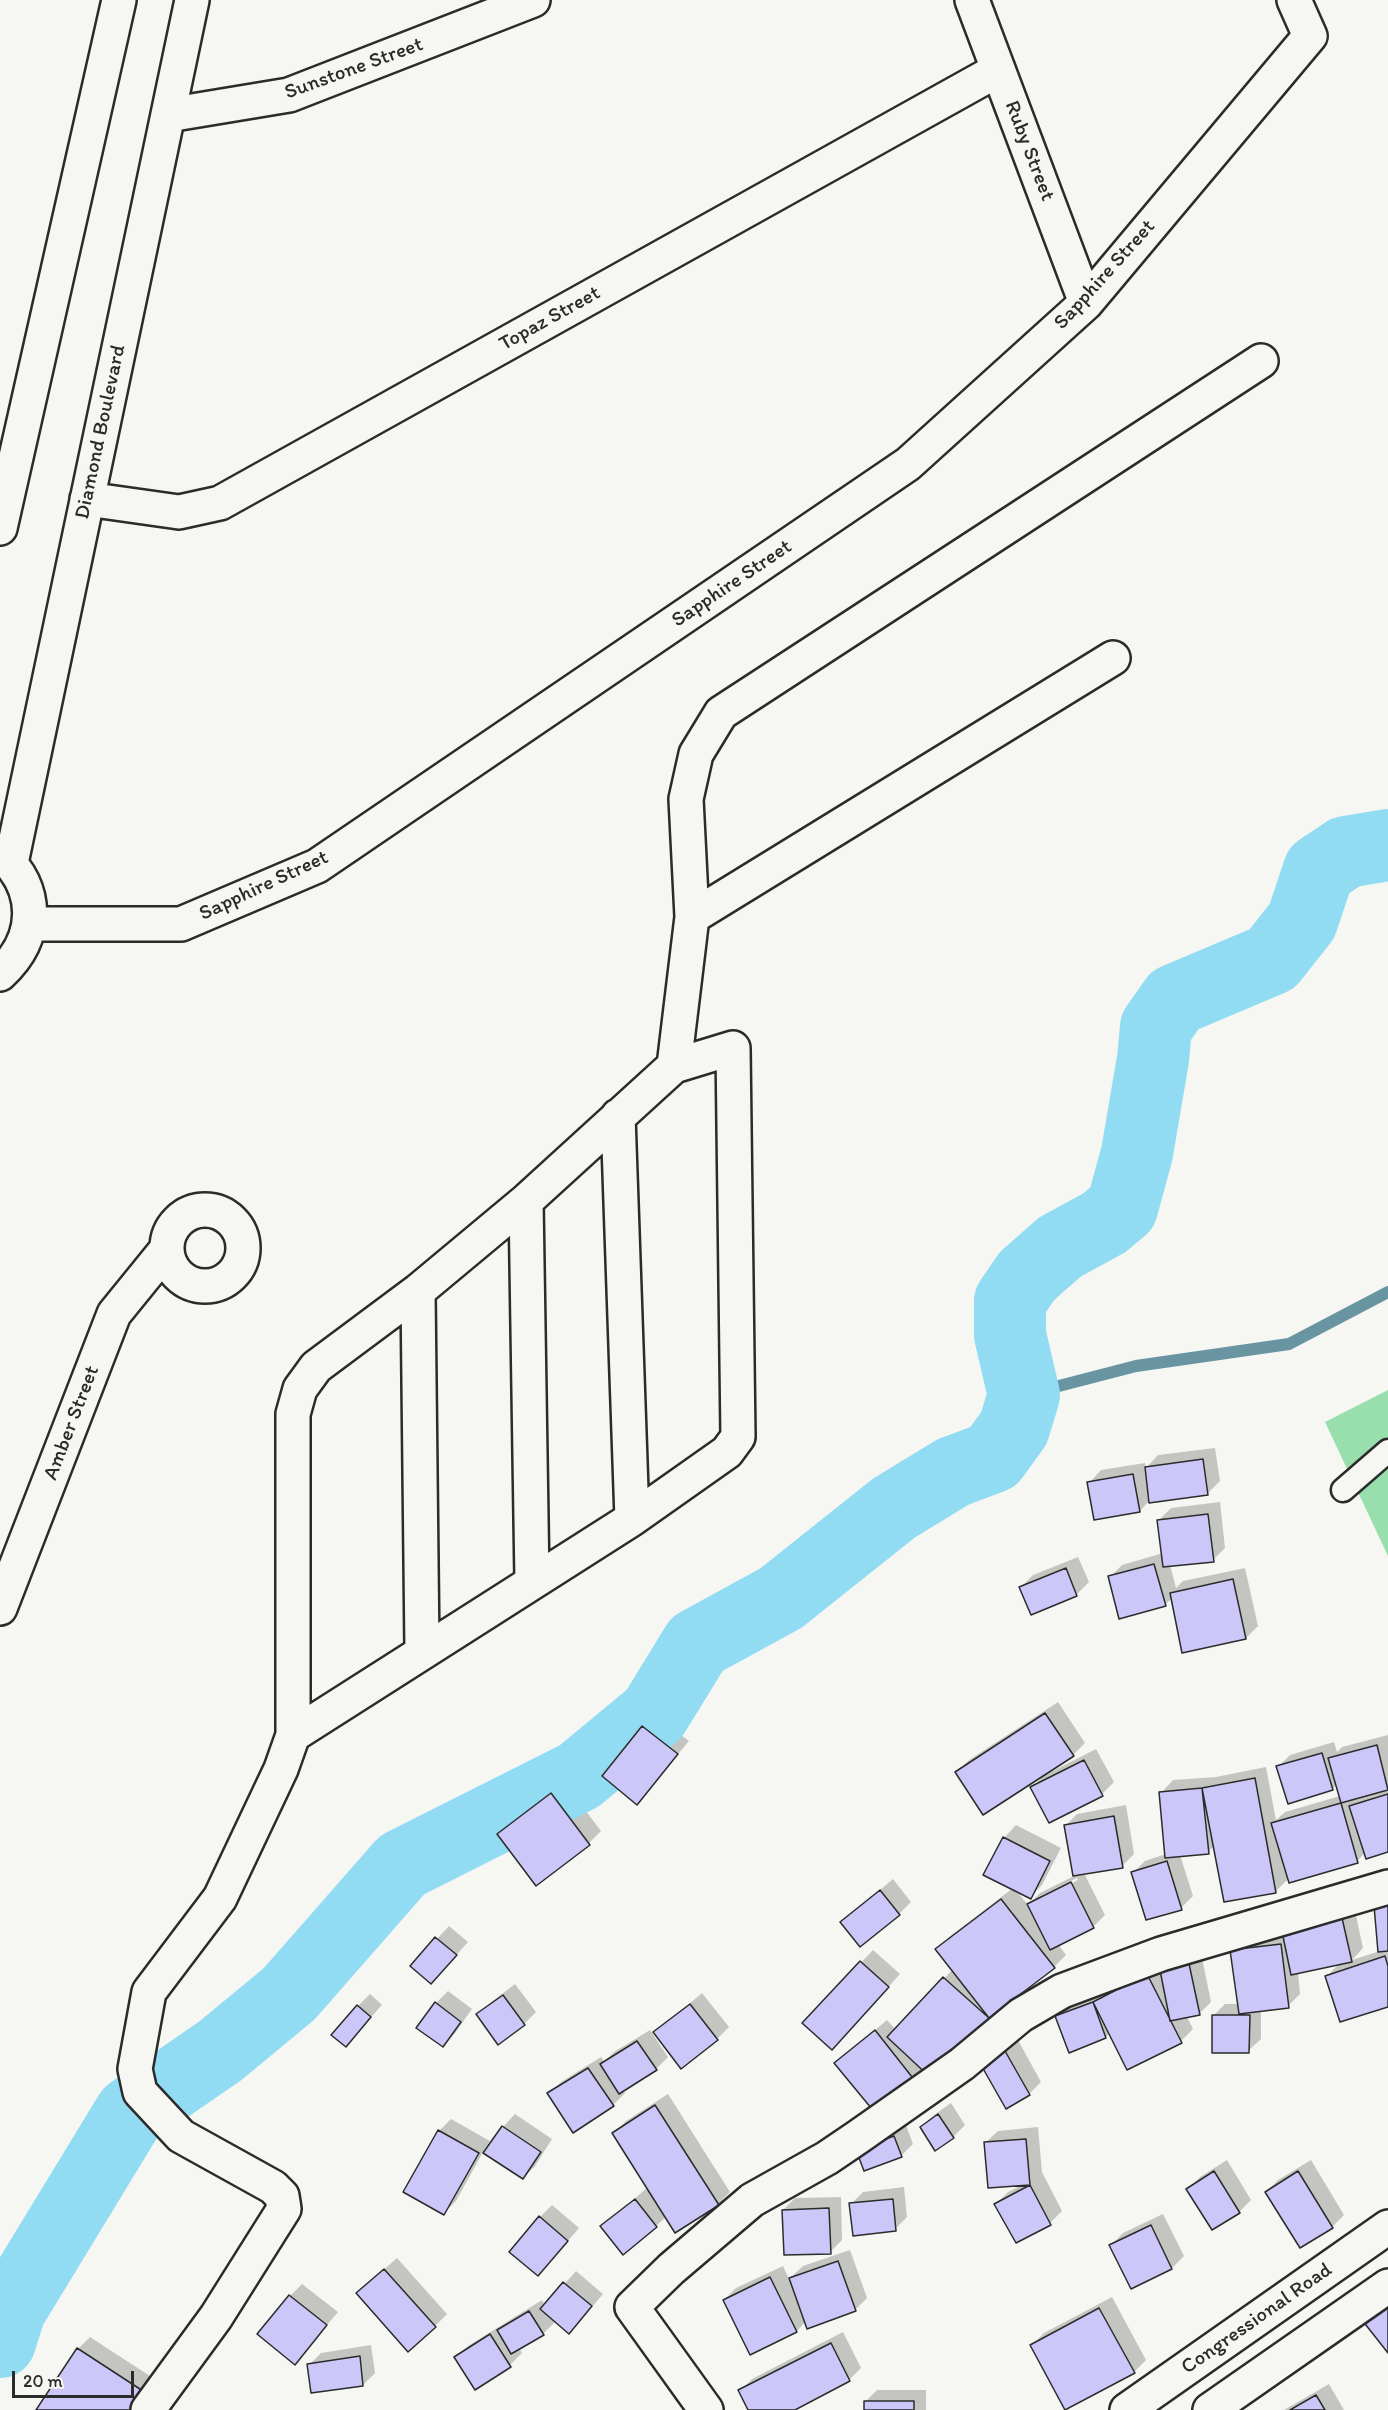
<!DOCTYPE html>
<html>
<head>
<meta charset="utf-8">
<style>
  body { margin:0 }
  #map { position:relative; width:1388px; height:2410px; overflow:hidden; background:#f6f6f2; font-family:Itim,sans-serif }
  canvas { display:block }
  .scale { position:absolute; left:12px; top:2371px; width:122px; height:27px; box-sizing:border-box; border:3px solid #2b2b2b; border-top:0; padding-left:8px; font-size:18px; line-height:21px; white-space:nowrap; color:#2b2b2b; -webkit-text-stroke:4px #f6f6f2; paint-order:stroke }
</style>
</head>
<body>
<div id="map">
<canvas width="1388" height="2410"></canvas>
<div class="scale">20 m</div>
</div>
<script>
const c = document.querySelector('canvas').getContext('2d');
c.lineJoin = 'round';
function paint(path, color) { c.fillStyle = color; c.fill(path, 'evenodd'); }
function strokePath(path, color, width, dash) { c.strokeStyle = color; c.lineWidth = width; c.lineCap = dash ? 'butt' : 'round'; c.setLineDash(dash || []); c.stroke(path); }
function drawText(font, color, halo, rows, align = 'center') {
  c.font = font + ' Itim,sans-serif'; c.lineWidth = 4.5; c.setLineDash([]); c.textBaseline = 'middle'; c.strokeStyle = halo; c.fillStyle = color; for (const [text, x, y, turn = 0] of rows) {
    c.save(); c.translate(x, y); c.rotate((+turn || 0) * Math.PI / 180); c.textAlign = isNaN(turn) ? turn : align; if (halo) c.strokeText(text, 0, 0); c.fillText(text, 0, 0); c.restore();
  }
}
const green = new Path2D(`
  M1388,1390V1556L1325,1422Z`);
const shadow = new Path2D(`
  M1215,1448L1220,1481L1207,1494L1149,1501L1140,1511L1089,1483L1101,1470L1145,1463L1146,1468L1158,1455Z
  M1220,1502L1225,1548L1213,1560L1170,1565L1176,1588L1183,1581L1245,1568L1258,1626L1246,1638L1172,1598L1165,1605L1110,1577L1122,1565L1163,1553L1159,1520L1171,1508Z
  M1078,1557L1089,1582L1077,1594L1031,1613L1021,1587L1033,1575Z
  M1058,1702L1085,1743L1073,1755L1048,1771L1049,1773L1096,1749L1114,1782L1102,1794L1032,1788L1044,1775L957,1772L969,1760Z
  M655,1715L689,1741L637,1803L604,1776Z
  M1388,1735V1850L1366,1852L1357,1861L1289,1878L1276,1891L1214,1846L1208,1852L1180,1855L1193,1896L1181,1908L1133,1873L1145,1861L1166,1854L1161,1793L1173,1780L1216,1777L1266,1767L1276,1820L1285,1812L1340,1796L1337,1784L1332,1789L1278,1767L1290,1755L1334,1742L1337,1752L1342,1747Z
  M564,1782L601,1831L589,1843L536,1883L499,1834L511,1822Z
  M1126,1805L1134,1854L1122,1866L1084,1873L1105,1915L1093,1927L1058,1944L1066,1955L1054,1967L992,2015L945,2066L915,2081L836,2063L887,2020L896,2030L953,1969L937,1949L949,1937L1013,1888L985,1874L1004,1838L1016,1825L1061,1848L1042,1885L1030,1897L1015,1889L1028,1905L1040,1893L1074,1876L1065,1826L1077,1814ZM1077,1878L1078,1880L1041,1899V1896Z
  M893,1879L911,1902L899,1914L842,1922Z
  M1388,1894V2005L1327,1976L1340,1963L1298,1972L1300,1994L1288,2006L1261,2010V2039L1248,2051L1213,2016L1225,2004H1239L1232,1951L1244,1939L1352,1897L1363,1948L1352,1960L1380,1951Z
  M449,1926L468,1942L443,1970L412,1966Z
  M1200,1948L1211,2002L1199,2014L1187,2017L1193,2029L1181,2041L1128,2068L1110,2033L1106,2037L1056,2016L1068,2004Z
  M873,1950L900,1974L844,2036L804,2023Z
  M515,1984L536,2012L524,2024L498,2043L478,2015L490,2003Z
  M448,1991L472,2009L455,2033L443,2045L436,2003Z
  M702,1993L729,2027L717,2039L655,2033Z
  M370,1994L382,2005L346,2045L358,2006Z
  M650,2030L668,2057L656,2069L623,2090L625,2093L613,2105L549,2094L561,2082L601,2057L604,2062L614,2052Z
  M1018,2040L1041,2082L1029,2094L995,2053Z
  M668,2094L730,2192L718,2204L667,2216L656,2226L602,2227L648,2187L614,2133L626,2121Z
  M951,2103L965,2125L953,2137L922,2127L934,2115Z
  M515,2114L552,2139L535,2166L523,2178L483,2152L456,2201L444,2213L439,2131L451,2119L490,2141L484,2150L486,2152L503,2127Z
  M906,2125L913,2144L901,2156L870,2138Z
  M1038,2127L1042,2172L1062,2211L1050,2223L1016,2241L996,2204L1008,2192L1024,2184L985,2143L998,2131Z
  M1227,2160L1251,2200L1239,2212L1213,2228L1188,2189L1200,2177Z
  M1311,2160L1344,2215L1332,2227L1266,2192L1278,2180Z
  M904,2187L907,2217L895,2229L851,2204L863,2192Z
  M841,2197L842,2240L830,2252L783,2210L795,2198Z
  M552,2205L579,2228L550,2262L540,2217Z
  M1163,2214L1184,2256L1172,2268L1132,2287L1111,2245L1123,2233Z
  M850,2250L867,2298L855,2310L806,2321L797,2331L751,2353L724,2300L736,2288L783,2266L789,2279L803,2266Z
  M397,2258L447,2314L435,2326L370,2282Z
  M576,2271L603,2294L581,2320L569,2332L556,2321L543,2334L519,2348L522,2353L510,2365L476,2388L456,2358L468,2346L542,2300L545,2306Z
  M302,2284L338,2312L295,2363L290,2296Z
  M1112,2297L1146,2360L1134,2372L1032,2345L1044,2333Z
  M843,2332L861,2368L849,2380L791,2410H750L740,2391L752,2379Z
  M90,2337L153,2378L132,2410H38L78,2349Z
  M371,2345L375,2373L363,2385L309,2365L321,2353Z
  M1329,2384L1344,2410H1284Z
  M877,2390H926V2410H865V2402Z`);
const stream = new Path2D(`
  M1024,1395L1136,1366L1289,1344L1388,1292`);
const river = new Path2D(`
  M0,2342L10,2310L130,2113L220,2051L289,1994L402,1865L579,1776L654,1714L697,1644L781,1598L894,1508L953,1472L993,1457L1014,1428L1024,1395L1010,1335V1301L1027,1276L1060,1247L1104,1223L1122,1208L1137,1153L1153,1059L1156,1027L1175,1000L1272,959L1302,921L1319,870L1346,852L1388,845`);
const building = new Path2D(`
  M1203,1459L1208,1495L1149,1503L1145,1467Z
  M1133,1474L1140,1512L1094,1520L1087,1482Z
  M1208,1514L1214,1562L1163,1567L1157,1520Z
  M1154,1564L1166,1606L1119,1619L1108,1576Z
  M1066,1568L1077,1596L1031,1615L1019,1587Z
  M1233,1579L1246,1639L1182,1653L1170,1593Z
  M1045,1713L1074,1756L983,1815L955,1772Z
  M642,1726L678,1754L637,1805L602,1776Z
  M1377,1745L1388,1790L1341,1803L1328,1758Z
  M1322,1753L1333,1790L1288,1804L1276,1766Z
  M1084,1760L1103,1796L1049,1823L1030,1787Z
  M1255,1778L1276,1893L1224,1902L1202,1788Z
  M1202,1788L1209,1854L1165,1858L1159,1792Z
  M551,1793L590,1845L536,1886L497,1834Z
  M1388,1794V1852L1366,1859L1349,1806Z
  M1341,1803L1358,1863L1289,1883L1271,1823Z
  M1114,1816L1123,1868L1073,1876L1064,1825Z
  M1003,1837L1050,1861L1031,1899L983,1875Z
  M1167,1861L1182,1910L1146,1920L1131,1872Z
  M1071,1882L1094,1928L1050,1950L1027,1904Z
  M880,1890L900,1915L860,1947L840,1922Z
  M1388,1893V1951L1378,1952L1373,1894Z
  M1001,1899L1055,1968L989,2018L935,1949Z
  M1340,1909L1352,1962L1291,1975L1280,1922Z
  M435,1937L457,1955L431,1984L410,1966Z
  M1281,1944L1289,2008L1239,2014L1230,1950Z
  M1385,1956L1388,1966V2007L1340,2022L1325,1976Z
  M1188,1959L1200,2015L1170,2021L1159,1965Z
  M860,1961L889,1987L832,2050L802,2023Z
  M1147,1974L1182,2043L1127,2070L1093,2002Z
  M943,1977L989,2018L933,2080L887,2037Z
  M503,1995L525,2025L498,2045L476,2014Z
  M435,2002L461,2022L443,2047L416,2028Z
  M1093,2002L1106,2038L1069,2053L1055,2016Z
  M690,2004L718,2040L681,2069L653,2032Z
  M357,2005L371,2017L346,2047L331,2035Z
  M1212,2015H1250L1249,2053H1212Z
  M875,2030L916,2082L876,2114L834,2063Z
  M637,2041L657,2070L619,2094L600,2064Z
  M1005,2051L1030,2095L1006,2109L981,2065Z
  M588,2068L614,2106L573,2133L547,2093Z
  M655,2105L719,2205L675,2233L612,2133Z
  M938,2114L954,2138L935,2151L920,2127Z
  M502,2126L541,2152L523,2179L483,2153Z
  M438,2130L479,2153L444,2215L403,2192Z
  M894,2136L902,2157L864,2171L856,2150Z
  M1026,2139L1030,2185L988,2188L984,2142Z
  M1214,2171L1240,2213L1212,2230L1186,2189Z
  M1298,2171L1333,2228L1300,2248L1265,2192Z
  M1030,2185L1051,2225L1016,2243L994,2204Z
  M635,2199L657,2227L623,2255L600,2226Z
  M893,2199L896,2231L853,2236L849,2203Z
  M829,2208L831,2254L784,2255L782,2210Z
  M539,2216L568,2241L538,2276L509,2252Z
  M1151,2225L1172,2269L1131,2289L1109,2245Z
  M838,2261L856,2311L807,2329L789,2278Z
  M384,2269L436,2327L408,2352L356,2293Z
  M770,2277L797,2332L750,2355L723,2300Z
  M563,2282L592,2306L569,2334L540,2309Z
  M289,2295L327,2325L295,2365L257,2334Z
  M1388,2300V2353L1362,2320Z
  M1099,2308L1135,2373L1065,2410L1030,2345Z
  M529,2311L544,2335L511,2354L497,2330Z
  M490,2334L511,2367L475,2390L454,2357Z
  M831,2343L850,2381L795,2410H748L738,2390Z
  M77,2348L143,2391L130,2410H36Z
  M360,2356L363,2386L311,2393L307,2364Z
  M1316,2395L1325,2410H1290Z
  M864,2401H914V2410H864Z`);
const lane = new Path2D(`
  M1343,1490L1388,1451`);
const street = new Path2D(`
  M972,0L1086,303
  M168,115L289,95L533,0
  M87,499L179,512L220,503L998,70
  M0,528L119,0
  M0,853C40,889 39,938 0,974
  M11,863L192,0
  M692,917L1113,658
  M29,924H181L317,866L908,464L1086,303L1310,36L1294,0
  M526,1201L532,1582
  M167 1248a38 38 0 1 1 76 0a38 38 0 1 1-76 0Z
  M418,1291L422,1652
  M632,1519L727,1452L738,1437L733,1048L674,1066
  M0,1608L114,1314L166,1250
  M293,1735L632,1519L618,1116
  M148,2410L216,2317L284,2209L282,2196L273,2187L181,2136L140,2092L135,2069L149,1992L220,1898L281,1769L293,1735V1414L300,1389L316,1367L418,1291L526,1201L674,1066L692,917L686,799L696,754L721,713L1261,361
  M706,2410L632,2307L671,2269L752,2200L827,2158L858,2137L962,2064L1021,2015L1062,1991L1161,1954L1388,1887`);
const secondary = new Path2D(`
  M1127,2410L1388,2227
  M1210,2410L1388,2286`);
const streetNames = [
  ["Sunstone Street",354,69,-20],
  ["Ruby Street",1029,151,69],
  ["Sapphire Street",1105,275,-48],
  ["Topaz Street",550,319,-29],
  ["Diamond Boulevard",101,432,-78],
  ["Sapphire Street",732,584,-34],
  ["Sapphire Street",264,886,-25],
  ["Amber Street",72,1423,-69],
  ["Congressional Road",1257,2319,-35]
];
paint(green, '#98dfad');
paint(shadow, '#0003');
strokePath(stream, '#6995a3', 12);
strokePath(river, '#92dcf3', 72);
paint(building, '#cbc7f9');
strokePath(building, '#2b2b2b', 1.5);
strokePath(lane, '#2b2b2b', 27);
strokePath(street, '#2b2b2b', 38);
strokePath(secondary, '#2b2b2b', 38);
strokePath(lane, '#f6f6f2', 22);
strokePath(street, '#f6f6f2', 33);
strokePath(secondary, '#f6f6f2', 33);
drawText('21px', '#2b2b2b', '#f6f6f2', streetNames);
</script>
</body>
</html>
